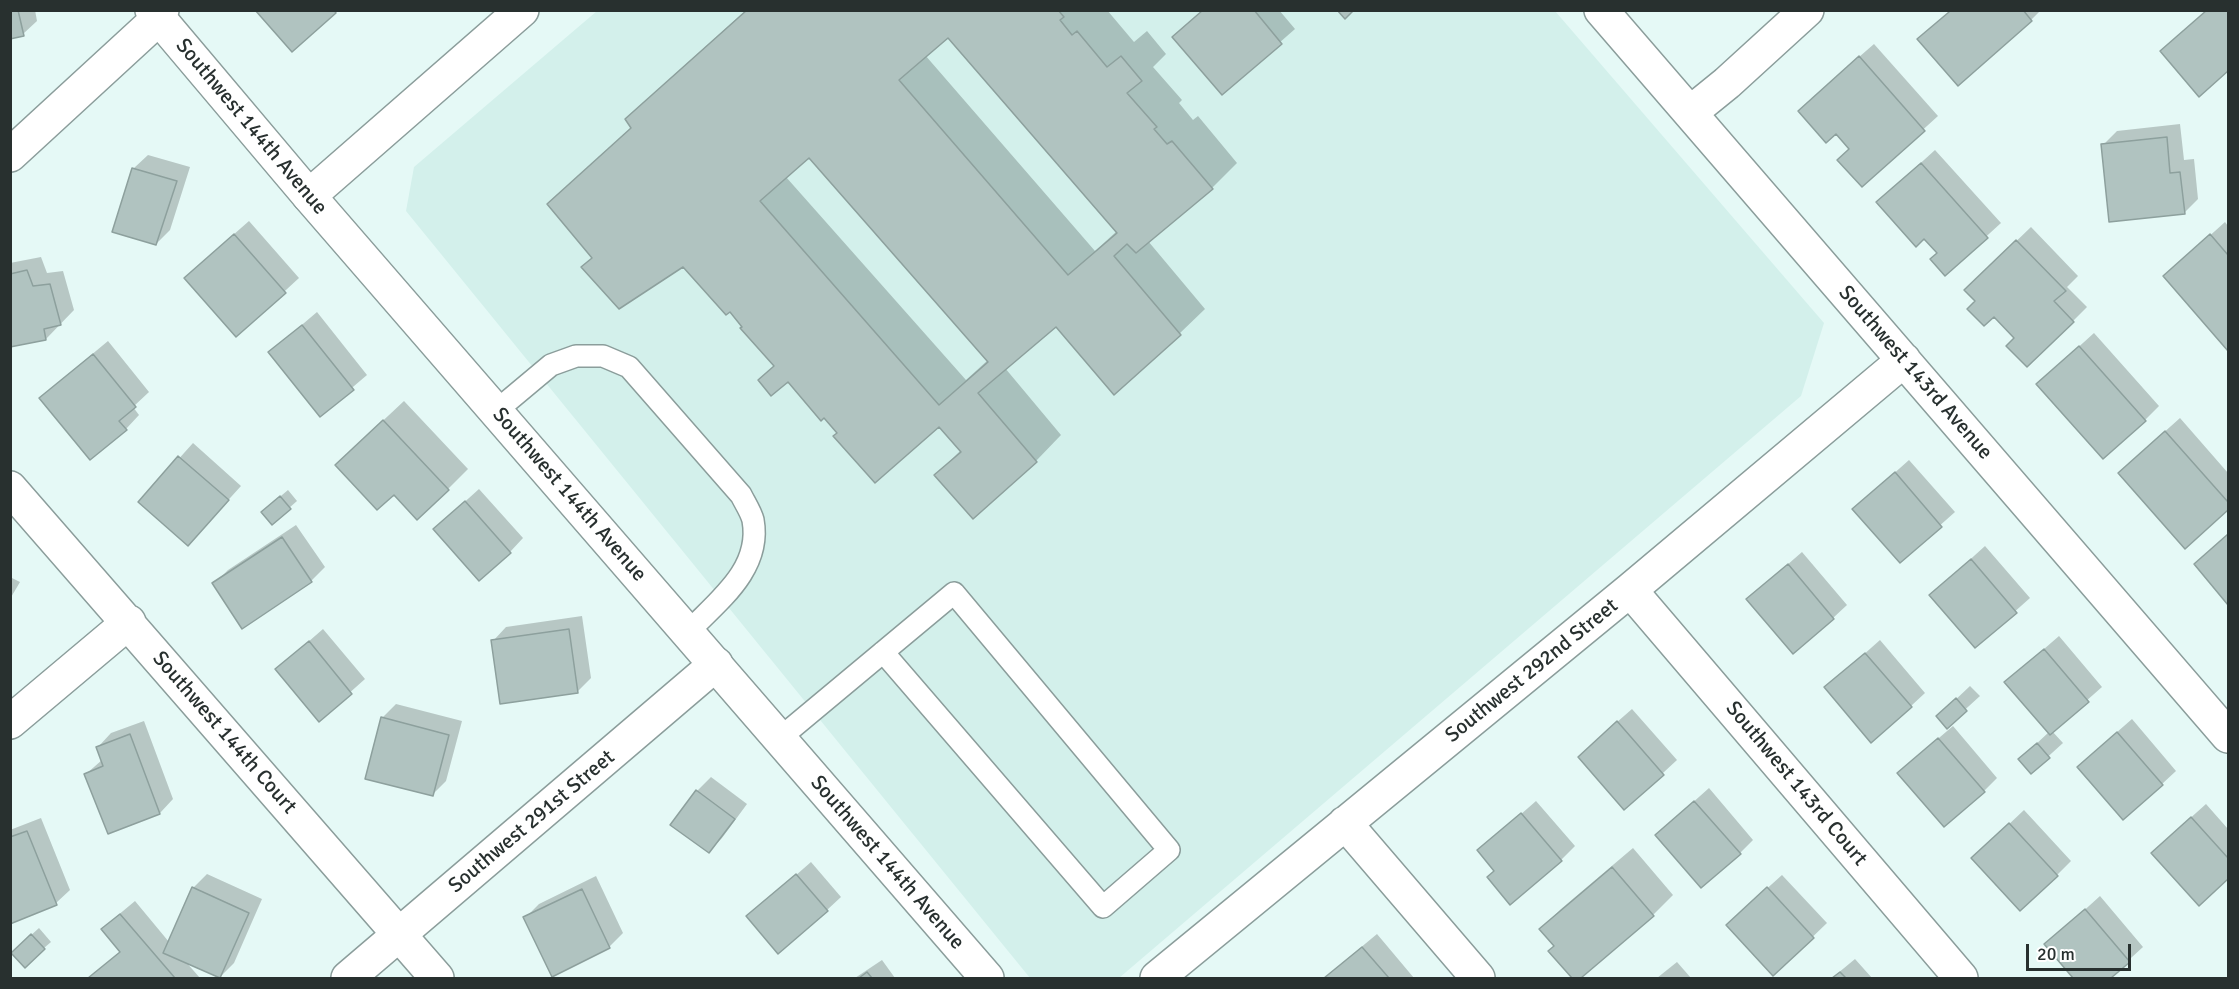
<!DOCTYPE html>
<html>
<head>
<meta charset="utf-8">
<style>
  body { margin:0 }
  #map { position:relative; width:2239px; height:989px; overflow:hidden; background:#e5f9f6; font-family:Signika,sans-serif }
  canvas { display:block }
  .frame { position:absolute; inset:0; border:12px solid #28302f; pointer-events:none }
  .scale { position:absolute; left:2026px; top:944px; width:105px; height:27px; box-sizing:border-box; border:3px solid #28302f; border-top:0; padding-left:8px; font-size:18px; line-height:21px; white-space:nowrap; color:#28302f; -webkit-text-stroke:4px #fff; paint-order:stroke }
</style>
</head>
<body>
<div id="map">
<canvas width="2239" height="989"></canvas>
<div class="frame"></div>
<div class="scale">20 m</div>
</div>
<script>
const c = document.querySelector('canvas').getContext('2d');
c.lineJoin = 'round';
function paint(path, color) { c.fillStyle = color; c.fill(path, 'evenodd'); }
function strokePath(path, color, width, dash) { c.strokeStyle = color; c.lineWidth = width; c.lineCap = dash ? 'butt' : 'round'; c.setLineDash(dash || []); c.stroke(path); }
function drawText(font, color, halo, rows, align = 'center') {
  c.font = font + ' Signika,sans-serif'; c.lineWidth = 4.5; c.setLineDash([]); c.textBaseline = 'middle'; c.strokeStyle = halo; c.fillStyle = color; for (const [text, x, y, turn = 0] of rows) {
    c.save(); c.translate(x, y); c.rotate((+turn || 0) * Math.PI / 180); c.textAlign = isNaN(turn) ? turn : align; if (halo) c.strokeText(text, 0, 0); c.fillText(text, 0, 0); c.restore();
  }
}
const built = new Path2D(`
  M597,11H1555L1824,323L1801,396L1119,978H1030L406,211L414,167Z`);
const shadow = new Path2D(`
  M10,10H35L37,21L23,34Z
  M746,10H1107L1134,42L1147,31L1166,54L1153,67L1182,100L1179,103L1193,120L1198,116L1237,163L1212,188L1148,241L1205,309L1179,334L1056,325L1005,368L1061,435L1036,461L936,475L961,450L939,425L839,433L788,380H760L775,365L730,310L684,265L594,257L549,204L632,127L627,120L653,94ZM948,36L1117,231L1095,251L925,55ZM809,156L988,360L966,380L786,177Z
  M1203,10H1279L1295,29L1222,93Z
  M1949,10H2041L2031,20Z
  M2207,10H2228V69L2199,94Z
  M1874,44L1938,116L1862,185L1851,149L1813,97Z
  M2180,124L2184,160L2194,159L2198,199L2184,213L2103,145L2117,131Z
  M1935,150L2001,223L1945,274L1939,253L1925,237L1892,189Z
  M148,155L190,167L170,230L156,244L114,231L134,168Z
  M249,221L299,278L237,335L200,264Z
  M2225,222L2228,226V349L2165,276Z
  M2031,227L2078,276L2067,287L2087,307L2073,321L2016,338L1977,301L1980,276Z
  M41,257L47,273L63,271L74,310L46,339L10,346V263Z
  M317,312L367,375L320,415L270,352Z
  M2094,333L2159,406L2145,420L2052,371Z
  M108,341L149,392L133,407L139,415L126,429L41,398L55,385Z
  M404,401L468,469L448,489L357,445Z
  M2180,418L2228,473V508L2185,547L2133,460Z
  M193,443L241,486L201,530L140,502Z
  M1909,460L1955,512L1900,561L1854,509Z
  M479,489L523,538L510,552L449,516Z
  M288,490L297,501L272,523L269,506Z
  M296,525L325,567L311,581L214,584L228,570Z
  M2228,534V603L2196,564Z
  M1985,546L2030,598L1976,646L1931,595Z
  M1802,552L1847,605L1833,618L1748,599Z
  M10,577L20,582L10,599Z
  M582,616L591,678L577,692L493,641L506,627Z
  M323,629L365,679L319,720L277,669Z
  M2059,636L2102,687L2052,731L2063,743L2031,772L2020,759L2049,732L2006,682Z
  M1880,640L1925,693L1911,706L1826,688Z
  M1970,686L1980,696L1947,726L1952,703Z
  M396,704L462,721L446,781L433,794L382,718Z
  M1632,709L1677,760L1625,808L1593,743Z
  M2132,719L2176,771L2162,784L2092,754Z
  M144,721L173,799L160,813L109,832L86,774L102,760L98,747L111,733Z
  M1953,726L1997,778L1984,791L1913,760Z
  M711,777L747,804L722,838L708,852L672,825L697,791Z
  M1709,788L1753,840L1740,853L1671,822Z
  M1536,801L1575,846L1561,860L1496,870L1479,851Z
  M2206,804L2228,829V877L2199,904L2167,839Z
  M2024,810L2071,861L2057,875L1987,845Z
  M41,818L70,890L56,903L10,921V830Z
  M1633,848L1673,895L1653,915L1579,978H1574L1550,951L1555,946L1541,929L1561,909Z
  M811,862L841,897L827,910L748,917Z
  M207,874L262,899L234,963L220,977L186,962L200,978H89L121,951L103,929L117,916L135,901L169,942L193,888Z
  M1782,875L1827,923L1774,974L1742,911Z
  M596,876L623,933L609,947L525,918L539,904Z
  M2100,896L2143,947L2109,978H2075L2046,945Z
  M39,928L51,942L44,948L19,946Z
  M1377,934L1414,978H1324Z
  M1855,959L1872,978H1832Z
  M882,960L895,978H855Z
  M1677,962L1691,978H1657Z`);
const building = new Path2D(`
  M10,10H18L24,36L10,39Z
  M255,10H334L336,13L292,52Z
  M747,10H1058L1064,17L1060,20L1072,35L1077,31L1107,67L1121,56L1142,81L1127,93L1157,127L1154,129L1167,144L1172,141L1213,189L1136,253L1127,244L1114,256L1181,335L1114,395L1056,327L978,393L1037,462L973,519L934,475L961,452L939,427L875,483L833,436L837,433L824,418L821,421L788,382L771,396L758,380L774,366L740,328L742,327L730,312L726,315L683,267L619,309L581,267L592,258L547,204L631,128L625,119ZM948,38L1117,233L1068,275L899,80ZM809,158L988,362L939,405L760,201Z
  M1203,10H1254L1282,44L1222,95L1172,37Z
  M1337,10H1354L1345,19Z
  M1947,10H2023L2032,21L1958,86L1917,39L1949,12Z
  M2207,10H2228V71L2199,97L2160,51Z
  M1859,56L1925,131L1862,187L1837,160L1849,149L1836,134L1826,143L1798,111Z
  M2167,137L2170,173L2180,172L2185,214L2109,222L2101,144Z
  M1921,163L1988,238L1945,276L1930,259L1937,253L1924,239L1916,247L1876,202Z
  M132,168L177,181L156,245L112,232Z
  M234,234L286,293L236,337L184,278Z
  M2210,234L2228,255V351L2163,276Z
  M2016,240L2066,291L2054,301L2074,322L2027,367L2006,346L2014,338L1994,317L1984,326L1967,309L1975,301L1964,290Z
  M27,270L33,286L50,284L61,325L44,329L46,340L10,347V274Z
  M302,325L354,390L320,417L268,352Z
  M2079,346L2146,421L2103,459L2036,384Z
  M93,354L136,407L119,421L127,430L90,460L39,398Z
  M383,420L449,490L417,520L394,495L377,510L335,465Z
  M2165,431L2228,502V510L2185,549L2118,473Z
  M178,456L229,500L188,546L138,502Z
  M1895,472L1942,527L1900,563L1852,509Z
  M280,496L291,509L272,525L261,512Z
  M465,501L511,553L479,581L433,529Z
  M2228,534V605L2194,564Z
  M282,537L312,582L242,629L212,583Z
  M1971,559L2017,613L1975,648L1929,595Z
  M1788,564L1834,619L1793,654L1746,599Z
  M569,629L578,693L500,704L491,640Z
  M309,641L352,694L319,722L275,669Z
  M2044,649L2089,702L2050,735L2004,682Z
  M1865,653L1912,707L1871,743L1824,687Z
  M1956,698L1967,711L1947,729L1936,716Z
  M381,717L449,735L433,796L365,779Z
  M1617,721L1664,775L1624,810L1578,757Z
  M2117,732L2163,785L2123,820L2077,767Z
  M130,734L160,814L108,834L84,774L103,766L96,747Z
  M1938,738L1985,792L1944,827L1897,773Z
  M2037,743L2050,758L2031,774L2018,759Z
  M696,790L735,819L709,853L670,825Z
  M1694,801L1741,854L1701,888L1655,835Z
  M1521,813L1562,861L1510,905L1487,877L1494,871L1477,850Z
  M2191,817L2228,858V879L2199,906L2151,853Z
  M2009,823L2058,876L2020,911L1971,858Z
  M27,831L57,905L10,924V837Z
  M1612,867L1654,916L1581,978H1572L1548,951L1554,946L1539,929Z
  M796,874L828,911L778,954L746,916Z
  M192,887L249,913L220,978L163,953Z
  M1767,887L1814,938L1773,976L1726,925Z
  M582,889L610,948L552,977L523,917Z
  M2085,909L2130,962L2111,978H2073L2044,944Z
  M120,914L175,978H88L120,952L101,929Z
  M31,934L45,949L25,968L11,953Z
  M1362,947L1389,978H1324Z
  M867,972L872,978H859Z
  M1840,972L1846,978H1832Z`);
const lane = new Path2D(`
  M496,411L551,365L576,356H603L629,367L741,495C745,503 751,512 753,520C762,569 718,601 688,632
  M780,738L954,593L1169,850L1103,907L883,652`);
const street = new Path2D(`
  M1601,10L2228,736
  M1690,113L1727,83L1807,10
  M10,155L159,18L162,10
  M309,196L522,10
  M10,488L437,978
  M1630,590L1961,978
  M10,722L129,622
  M1345,823L1478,978
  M348,978L716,664
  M1157,978L1630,590L1904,360`);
const secondary = new Path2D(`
  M152,10L309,196L987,978`);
const streetNames = [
  ["Southwest 144th Avenue",251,127,50],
  ["Southwest 143rd Avenue",1915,373,49],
  ["Southwest 144th Avenue",569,495,49],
  ["Southwest 292nd Street",1532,671,-39],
  ["Southwest 144th Court",224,733,49],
  ["Southwest 143rd Court",1796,784,50],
  ["Southwest 291st Street",532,822,-40],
  ["Southwest 144th Avenue",887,863,49]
];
paint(built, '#d3f0eb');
paint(shadow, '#0003');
paint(building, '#b0c3c0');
strokePath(building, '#8da09d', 1.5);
strokePath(lane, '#8b9d9b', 24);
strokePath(street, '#8b9d9b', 36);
strokePath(secondary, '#8b9d9b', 36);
strokePath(lane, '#fff', 21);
strokePath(street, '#fff', 33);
strokePath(secondary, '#fff', 33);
drawText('21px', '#28302f', '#fff', streetNames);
</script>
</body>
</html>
